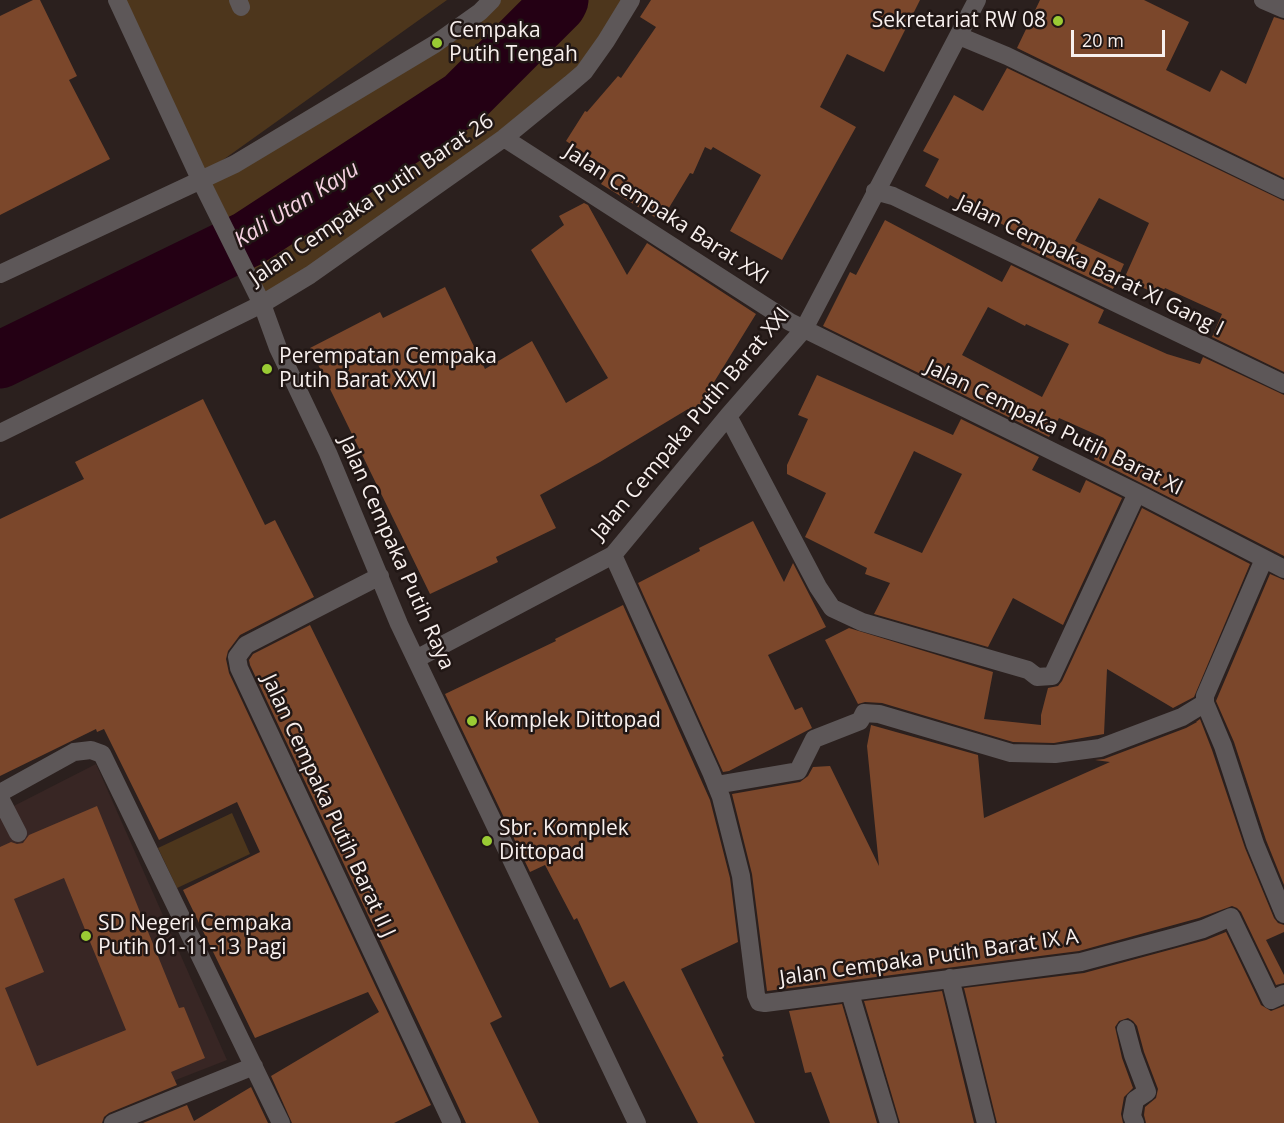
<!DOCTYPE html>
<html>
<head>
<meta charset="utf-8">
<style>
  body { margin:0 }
  #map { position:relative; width:1284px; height:1123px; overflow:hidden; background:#2b201e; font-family:"Open Sans",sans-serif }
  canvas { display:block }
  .scale { position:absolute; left:1071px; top:30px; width:94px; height:27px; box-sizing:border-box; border:3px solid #f8f0ee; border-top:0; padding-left:8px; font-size:18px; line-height:21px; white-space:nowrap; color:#f8f0ee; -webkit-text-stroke:4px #211715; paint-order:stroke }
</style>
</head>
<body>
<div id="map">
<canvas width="1284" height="1123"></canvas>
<div class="scale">20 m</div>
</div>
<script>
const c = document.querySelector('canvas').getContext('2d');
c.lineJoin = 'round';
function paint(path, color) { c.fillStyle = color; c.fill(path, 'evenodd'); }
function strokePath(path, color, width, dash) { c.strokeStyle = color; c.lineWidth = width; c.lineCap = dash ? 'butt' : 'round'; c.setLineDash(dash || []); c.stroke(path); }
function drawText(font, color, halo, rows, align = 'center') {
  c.font = font + ' "Open Sans",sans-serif'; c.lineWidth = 5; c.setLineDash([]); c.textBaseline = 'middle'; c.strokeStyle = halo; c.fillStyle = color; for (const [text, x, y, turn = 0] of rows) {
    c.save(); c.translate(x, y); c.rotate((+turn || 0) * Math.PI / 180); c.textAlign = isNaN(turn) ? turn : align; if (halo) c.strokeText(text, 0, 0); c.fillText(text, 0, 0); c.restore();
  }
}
const built = new Path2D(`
  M96,764L227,1060L66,1123H0V813Z`);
const green = new Path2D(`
  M125,0H447L213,167L492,0H631L584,72L262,304Z
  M232,813L250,854L177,888L158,848Z`);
const water = new Path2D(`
  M181,244L203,287L0,387V330Z`);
const river = new Path2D(`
  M0,360L248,239L464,98L558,4L560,0`);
const building = new Path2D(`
  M33,0H40L77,76L69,80L110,159L0,215V16Z
  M651,0H920L884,72L847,54L820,107L856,127L782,260L730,231L761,175L713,147L711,150L705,147L693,174L690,173L661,221L601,184L610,170L566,141L585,111L587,112L618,76L621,78L656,27L640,17Z
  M1040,0H1144L1189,22L1166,70L1210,92L1221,70L1246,84L1274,17L1284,20V178L1017,48Z
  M1007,68L1284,201V372L1212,337L1222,314L1165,288L1161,296L1124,279L1149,223L1099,198L1075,241L1124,264L1113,289L1021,245L1025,237L950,195L948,199L925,186L939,159L923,151L954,95L983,111Z
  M584,203L588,205L627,275L647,243L756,314L695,413L688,409L600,462L540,495L556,528L496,557L498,562L430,594L310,348L380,312L383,318L445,287L485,369L532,341L566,403L608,378L531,250L564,225L559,216Z
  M885,220L1002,282L1011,265L1104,310L1098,323L1167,354L1200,364L1203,357L1284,395V556L1094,459L1104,438L1059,418L1049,437L823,326L850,272L856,275ZM988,307L1025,326L1026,324L1069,344L1042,397L962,355Z
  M817,375L953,435L961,419L1039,457L1032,470L1080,493L1086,480L1122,498L1063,625L1013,598L988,647L874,614L890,583L865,574L867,568L805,537L826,493L787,474V465L808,419L798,415ZM914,451L962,474L922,553L874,533Z
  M203,399L265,525L275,520L314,597L240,635L228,651L226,659L229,673L431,1105L394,1123H292L271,1076L379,1012L368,992L255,1038L183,890L260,852L237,802L159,840L104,729L97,732L96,729L0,776V519L84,479L75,462Z
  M1142,508L1250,564L1194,697L1173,708L1107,669L1104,734L1054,743L1013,742L882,703L865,702L858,704L825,640L849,628L993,672L984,719L1041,725V715L1048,688L1058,686L1062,681Z
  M753,521L784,582L793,563L826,627L768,655L795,710L802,707L812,728L729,771L723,772L638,583L700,551L699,548Z
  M1270,574L1284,580V885L1266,840L1234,742L1216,701Z
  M623,605L710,800L730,878L738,942L681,969L724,1056L722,1057L755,1123H698L624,981L610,988L577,918L574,920L545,865L530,872L445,694L556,641L555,639Z
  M310,625L502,1017L490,1023L539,1123H466L250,665L249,660L253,654Z
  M1200,719L1212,750L1245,848L1274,918L1278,923L1284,925V932L1266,940L1284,975V983L1276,985L1241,912L1237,908L1232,906L1199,918L1079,951L767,991L752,874L732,794L800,782L808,776L813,767L830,766L879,866L867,746L871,725L978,755L984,818L1110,762L1095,760L1104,759L1186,728L1197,722H1196Z
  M97,806L179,1008L184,1007L205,1058L171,1072L177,1085L109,1113L104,1117L102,1123H0V847L11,842L17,844L23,843L29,835ZM64,878L126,1030L37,1066L5,988L44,972L14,899Z
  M1226,932L1261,1005L1271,1011L1284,1006V1123H1146L1144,1115L1145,1107L1156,1098L1158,1089L1144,1052L1137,1026L1133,1021L1128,1018L1119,1021L1115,1027L1122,1058L1133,1088L1124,1097L1121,1114L1123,1123H997L964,988L1084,973L1206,940Z
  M942,991L974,1123H900L864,1001Z
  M842,1004L877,1123H830L811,1072L805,1073L789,1011Z
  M251,1087L268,1123H143L187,1105L194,1121Z`);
const minor = new Path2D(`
  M117,0L200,179L262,304L278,348L328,453L399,624L637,1123
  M238,0L241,7
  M1263,0L1284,9
  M959,36L1007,56L1284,190
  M504,138L790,322L1137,493L1284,569
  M875,191L893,196L1284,384
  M0,274L235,164L435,44L480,12L492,0
  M728,416L818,587L832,608L862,622L1028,670L1037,677L1052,676L1137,493
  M0,433L262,304L310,275L504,138L570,84L584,72L606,41L631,0
  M613,555L711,772L721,797L741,876L756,995L759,1002L765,1003L1081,962L1175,937L1203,929L1231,917L1271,1000L1284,994
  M1264,559L1205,696V703L1223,746L1255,844L1284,914
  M380,576L246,645L237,657L239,668L452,1123
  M416,659L613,555L728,416L804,329L977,0
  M716,785L798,771L814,739L860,721L864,713L879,714L1011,753L1055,754L1100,748L1182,717L1205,703
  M0,793L74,752L91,750L102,754L281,1123
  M0,798L18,833
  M950,978L986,1123
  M850,993L889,1123
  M1126,1029L1133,1055L1147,1092L1135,1100L1132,1116L1135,1123
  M113,1123L254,1066`);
const markers = [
  [1058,21,6,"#9acb34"],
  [437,43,6,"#9acb34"],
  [267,369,6,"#9acb34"],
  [472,721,6,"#9acb34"],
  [487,841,6,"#9acb34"],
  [86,936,6,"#9acb34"]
];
const poiNames = [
  ["Sekretariat RW 08",1046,21,"right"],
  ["Cempaka",449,31],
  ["Putih Tengah",449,55],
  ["Perempatan Cempaka",279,357],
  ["Putih Barat XXVI",279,381],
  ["Komplek Dittopad",484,721],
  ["Sbr. Komplek",499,829],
  ["Dittopad",499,853],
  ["SD Negeri Cempaka",98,924],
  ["Putih 01-11-13 Pagi",98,948]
];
const streetNames = [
  ["Jalan Cempaka Putih Barat 26",372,200,-34],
  ["Jalan Cempaka Barat XXI",666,215,33],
  ["Jalan Cempaka Barat XI Gang I",1090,266,26],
  ["Jalan Cempaka Putih Barat XXI",691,424,-50],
  ["Jalan Cempaka Putih Barat XI",1054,428,26],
  ["Jalan Cempaka Putih Raya",396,553,66],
  ["Jalan Cempaka Putih Barat II J",328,806,65],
  ["Jalan Cempaka Putih Barat IX A",929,958,-8]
];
const waterNames = [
  ["Kali Utan Kayu",297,205,-32]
];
paint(built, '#382624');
paint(green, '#4d361c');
paint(water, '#240014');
strokePath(river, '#240014', 57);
paint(building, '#7b472b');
strokePath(minor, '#5d5758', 18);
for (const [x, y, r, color] of markers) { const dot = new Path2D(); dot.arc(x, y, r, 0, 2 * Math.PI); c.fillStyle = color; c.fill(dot); strokePath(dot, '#211715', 2); }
drawText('21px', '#f8f0ee', '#211715', poiNames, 'left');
drawText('21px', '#f8f0ee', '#211715', streetNames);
drawText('italic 22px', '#f6d2e2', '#211715', waterNames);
</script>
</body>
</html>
